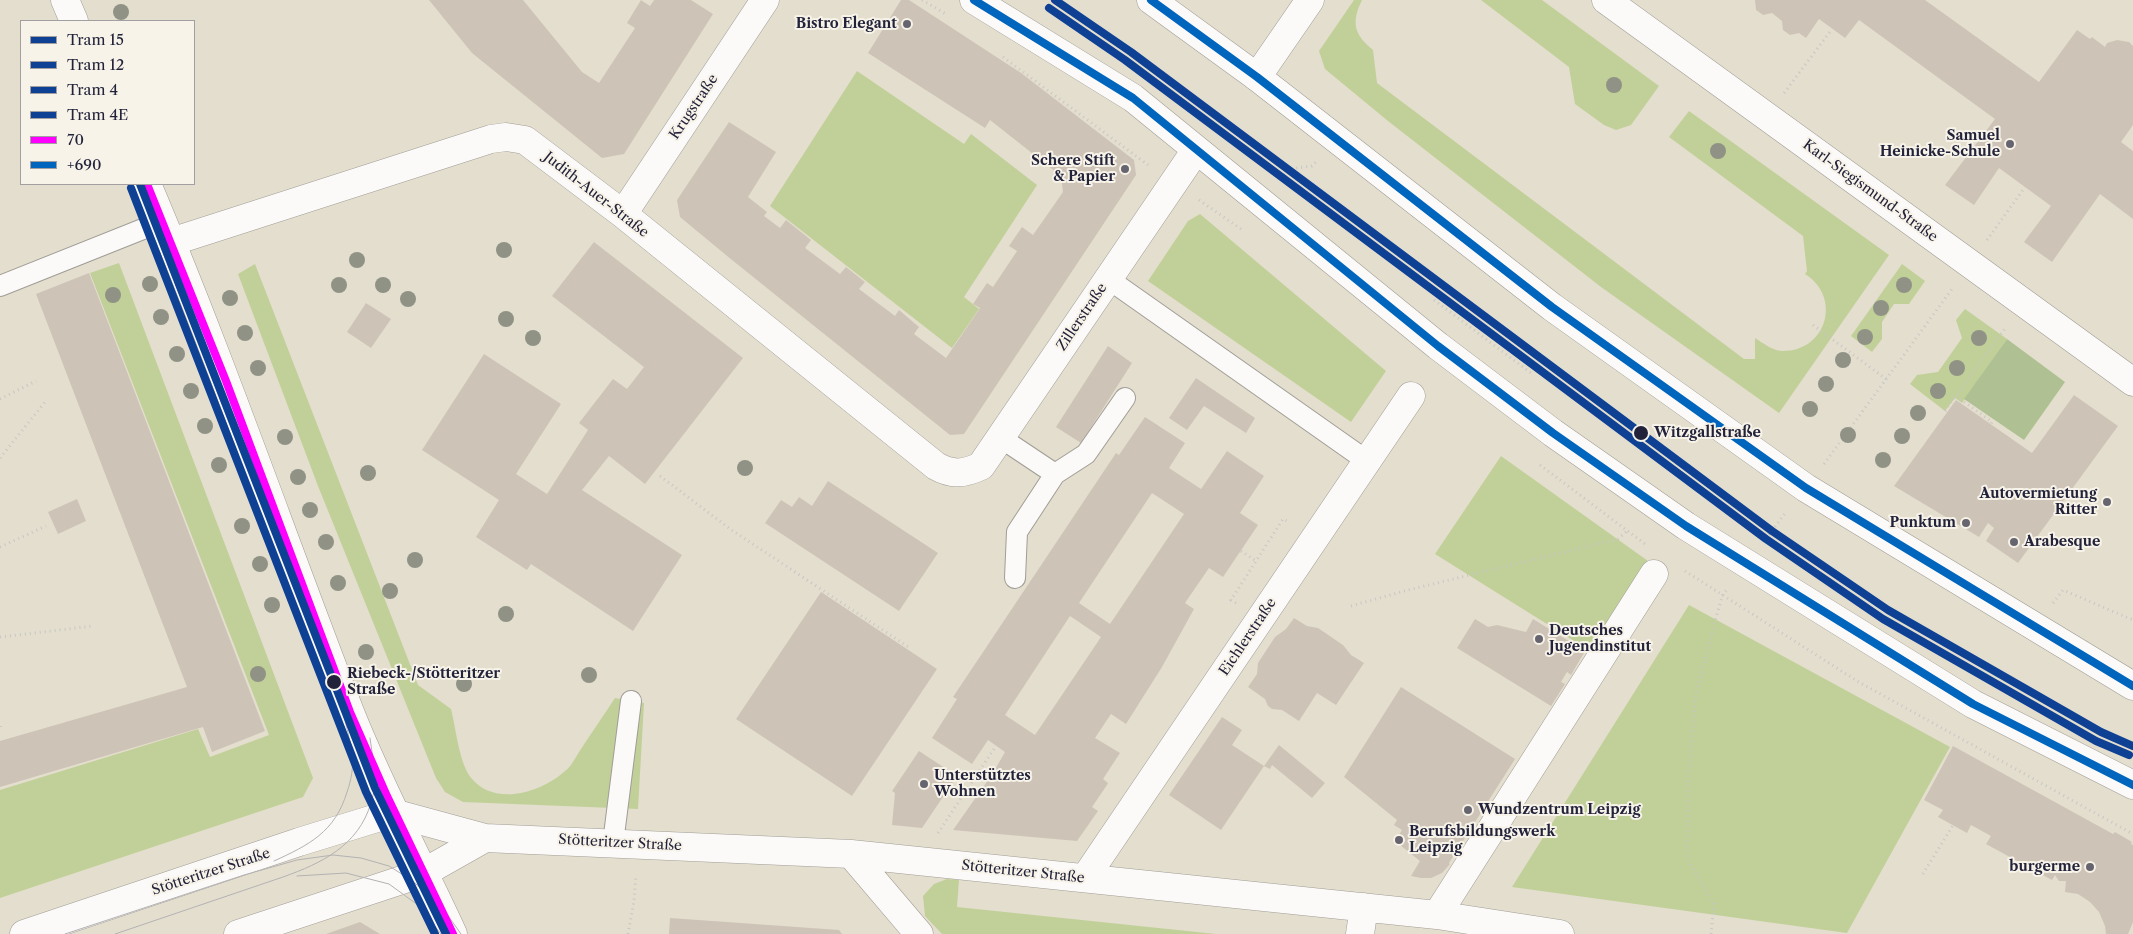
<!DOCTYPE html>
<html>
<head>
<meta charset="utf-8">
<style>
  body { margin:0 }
  #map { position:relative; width:2133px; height:934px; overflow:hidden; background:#e4dece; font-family:"Libre Caslon Text",serif }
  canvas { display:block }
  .legend { position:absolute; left:20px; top:20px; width:175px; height:165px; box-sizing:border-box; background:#f7f3e8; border:1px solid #a29fa3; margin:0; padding:6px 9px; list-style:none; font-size:15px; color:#22223b }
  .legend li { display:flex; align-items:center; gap:10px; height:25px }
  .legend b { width:25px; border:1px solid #a29fa3 }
</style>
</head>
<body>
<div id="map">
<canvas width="2133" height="934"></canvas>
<ul class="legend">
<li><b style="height:6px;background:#0e4094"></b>Tram 15</li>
<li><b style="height:6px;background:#0e4094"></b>Tram 12</li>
<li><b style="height:6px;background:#0e4094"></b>Tram 4</li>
<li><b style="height:6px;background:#0e4094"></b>Tram 4E</li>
<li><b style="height:6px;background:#f0f"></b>70</li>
<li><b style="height:6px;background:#0065bd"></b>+690</li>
</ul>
</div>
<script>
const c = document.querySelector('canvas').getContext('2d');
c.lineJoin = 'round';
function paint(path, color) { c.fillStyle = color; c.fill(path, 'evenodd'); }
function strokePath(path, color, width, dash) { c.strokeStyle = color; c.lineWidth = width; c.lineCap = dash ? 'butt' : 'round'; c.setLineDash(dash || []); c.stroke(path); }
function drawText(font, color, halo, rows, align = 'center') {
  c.font = font + ' "Libre Caslon Text",serif'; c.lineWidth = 4; c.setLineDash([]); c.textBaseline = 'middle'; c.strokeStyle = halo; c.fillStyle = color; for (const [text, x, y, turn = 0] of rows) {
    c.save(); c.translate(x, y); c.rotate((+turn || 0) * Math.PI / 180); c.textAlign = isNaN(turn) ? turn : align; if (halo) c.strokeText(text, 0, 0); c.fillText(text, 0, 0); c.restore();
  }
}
const green = new Path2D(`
  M1354,0H1362C1351,23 1354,34 1373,50L1377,83L1744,359H1755V338C1763,343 1773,351 1783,351C1827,351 1842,297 1805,274L1807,271L1803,236L1669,137L1689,111L1889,255L1779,413L1601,287L1388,121L1325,69L1319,51Z
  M1481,0H1542L1659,86L1631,125L1616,130L1604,125L1575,104L1569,67Z
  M857,71L964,144L971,134L1037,185L964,297L979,309L952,348L770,206Z
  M1200,214L1386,371L1351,422L1148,281L1188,221Z
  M119,263L313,778L303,797L0,898V790L198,729L210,757L269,735L90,273Z
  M255,264L418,685L451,709C456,728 459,764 472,779C496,807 542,792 565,771C572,766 576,756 581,749C592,732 604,715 615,698L644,703L638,809L463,802L445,792L436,778L318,486L238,274Z
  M1902,264L1925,281L1909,304H1894L1882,322V339L1872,352L1851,336Z
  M1965,309L2007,339L1962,403L1955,398L1945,411L1910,384L1917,375L1938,372L1962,338L1956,320Z
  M1501,456L1648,561L1590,651L1435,554Z
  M1689,605L1950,747L1847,933L1512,887Z
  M947,879L959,880L957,907L1216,934H942L925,916L923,896L934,884Z`);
const forest = new Path2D(`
  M2007,339L2065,382L2024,440L1964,399Z`);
const building = new Path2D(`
  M429,0H523L582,72L599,83L635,28L627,23L641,0L650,6L654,0H691L713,14L624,154L602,158L472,53Z
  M901,0H909L1021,73L1134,160L1136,175L964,434L950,435L732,260L680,217L677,200L729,122L776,152L748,197L767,212L764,216L780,228L786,220L811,240L805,248L840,274L846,267L865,282L859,289L895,316L899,310L919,327L914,334L946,358L980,308L973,304L987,283L993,287L1017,251L1009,246L1022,227L1033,235L1063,192L1061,176L990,120L985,128L868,53Z
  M1755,0H1925L2039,82L2077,30L2090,39L2092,37L2105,47L2107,43L2117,40L2129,42L2133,46V125L2121,142L2133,151V219L2100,194L2052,262L2024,242L2051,206L1999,168L1974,205L1945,185L1995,119L1859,20L1845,38L1819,19L1806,38L1799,33L1790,35L1783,30L1782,21L1772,13L1763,15L1756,10Z
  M594,242L743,358L645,484L609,456L582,490L682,555L633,631L531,564L527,570L476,537L499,500L422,450L484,354L561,404L516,474L547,494L588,430L579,423L613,379L627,389L644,367L552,296Z
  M89,273L265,731L212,752L203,727L0,787V741L187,687L36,294Z
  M366,303L391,319L371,348L347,332Z
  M1108,346L1132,363L1081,443L1056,427Z
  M1196,378L1255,418L1246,433L1204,406L1187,430L1169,418Z
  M2074,395L2118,426L2018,563L1986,541L1994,528L1988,523L1979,537L1894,486L1956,400L2032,453Z
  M1145,417L1185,443L1169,468L1201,489L1227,451L1264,476L1240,513L1258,525L1223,577L1209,568L1185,603L1194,609L1162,667L1126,724L1111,714L1095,738L1120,753L1103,779L1108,783L1107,785L1092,807L1098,811L1077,841L953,830L993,773L1005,752L988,740L972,764L932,738L957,699L953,697L1116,453L1119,455ZM1152,493L1184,514L1110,624L1079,603ZM1070,616L1101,637L1035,735L1005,715Z
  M828,481L938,553L899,611L765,523L781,500L792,507L799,497L812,506Z
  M77,499L86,521L58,534L48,512Z
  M821,592L937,669L852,796L736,719Z
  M1294,618L1307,626L1318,628L1343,645L1351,655L1364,663L1336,705L1317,693L1299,721L1282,710L1272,709L1268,706L1265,699L1248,687L1257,674L1258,663L1275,637L1286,629Z
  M1475,619L1488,627L1497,625L1526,632L1533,619L1585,651L1571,675L1567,672L1561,682L1565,684L1551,706L1457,648Z
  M1401,687L1515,759L1449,863L1450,864L1442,873L1431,878H1421L1411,876L1420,861L1395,841L1402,830L1394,825L1397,820L1344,777Z
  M1222,717L1242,730L1232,745L1264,766L1221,830L1169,795Z
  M1279,745L1325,783L1312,798L1272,765L1270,769L1264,766Z
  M1953,746L2113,834L2115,832L2132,842L2131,844L2133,845V922L2128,934H2106L2105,926L2099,912L2090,902L2078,894L2065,892L2066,881H2059L2055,875L2052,880L1986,844L1991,836L1971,825L1967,833L1938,817L1943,810L1924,800Z
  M919,751L957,776L922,828L892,825L895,793L892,791Z
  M670,918L839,930L842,934H669Z
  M360,922L380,934H326Z`);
const path = new Path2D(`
  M922,0L946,14
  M1003,57L1148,165
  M1784,93L1832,29
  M1280,178L1289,169L1312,166L1316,162
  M1199,200L1241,229
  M1987,240L2025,187
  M1434,300L1531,373
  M1813,325L1886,379
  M1956,396L1992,422L1991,424
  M0,399L36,381
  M1945,411L2006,327
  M0,458L45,402
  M1824,464L1952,289
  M1540,465L1645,544
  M660,476L733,531L910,648
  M1766,539L1786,512
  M0,547L46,526
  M1241,551L1256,561
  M1685,571L1857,681L2133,834
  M1236,603L1231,600L1283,519L1289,522
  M2053,603L2063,590L2133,620
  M1351,606L1408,590L1618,539L1627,531
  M0,637L93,626
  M0,726V727
  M938,833L996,746
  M1923,874L1953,825
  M628,934L634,901L636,875
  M1711,934L1714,904L1687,858L1688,781L1696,694L1717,614L1723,594L1729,588`);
const service = new Path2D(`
  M1107,278L1367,461
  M0,286L163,221
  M1001,438L1055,474L1086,454L1125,398
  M1015,578L1017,532L1055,474
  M613,843L631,701`);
const minor = new Path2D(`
  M1606,0L2133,382
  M1257,77L1310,0
  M623,214L765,0
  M171,242L491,139L506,137L525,140L623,214L936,466C952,475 964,474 981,466L1196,150
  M393,813L485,838L851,854L1437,915L1560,934
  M851,854L919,934
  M423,873L485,838
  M1085,878L1411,396
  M1437,915L1654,574
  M1360,934L1364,907`);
const tertiary = new Path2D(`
  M24,934L299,842L393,813
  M238,934L423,873`);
const secondary = new Path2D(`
  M65,0L74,21
  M147,184C221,358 282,537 350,712C380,788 419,860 453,934`);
const primary = new Path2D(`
  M974,0L1133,98L1438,346L1553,433L1686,526L1973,704L2133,785
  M1151,0L1257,77L1552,307L1806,488L2133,686`);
const tram = new Path2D(`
  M274,861C309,845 335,832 347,792C351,781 354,766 352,754C350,738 345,721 341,705
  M297,876L346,873L389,884L418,905L441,934
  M65,934L244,875L297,860L333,855L361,858L389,866L408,878L437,900L461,934
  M115,934L283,877C322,863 358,846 371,803C372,798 374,793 375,788C376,772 372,754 370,738`);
const bus1 = new Path2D(`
  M147,184L226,381L350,712L387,796L453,934`);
const bus2 = new Path2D(`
  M974,0L1133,98L1438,346L1553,433L1686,526L1973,704L2133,785
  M1151,0L1257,77L1552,307L1806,488L2133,686`);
const tram1 = new Path2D(`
  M1055,0L1131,52L1772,531L1888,610L2101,732L2133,746`);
const tram2 = new Path2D(`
  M1049,8L1125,60L1766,539L1883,619L2096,741L2129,755`);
const tram3 = new Path2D(`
  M140,184L375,788L446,934`);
const tram4 = new Path2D(`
  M131,188L366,792L435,934`);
const trees = [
  [121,12],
  [1614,85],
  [1718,151],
  [504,250],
  [357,260],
  [150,284],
  [339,285],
  [383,285],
  [1904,285],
  [113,295],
  [230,298],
  [408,299],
  [1881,308],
  [161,317],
  [506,319],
  [245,333],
  [1865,337],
  [533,338],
  [1979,338],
  [177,354],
  [1843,360],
  [258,368],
  [1957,368],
  [1826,384],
  [191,391],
  [1938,391],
  [1810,409],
  [1918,413],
  [205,426],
  [1848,435],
  [1902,436],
  [285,437],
  [1883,460],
  [219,465],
  [745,468],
  [368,473],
  [298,477],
  [310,510],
  [242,526],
  [326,542],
  [415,560],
  [260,564],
  [338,583],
  [390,591],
  [272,605],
  [506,614],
  [366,652],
  [258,674],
  [589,675],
  [464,684]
];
const markers = [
  [907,24,5,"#66646e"],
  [2010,144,5,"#66646e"],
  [1125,169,5,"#66646e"],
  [1641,433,8,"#22223b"],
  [2107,502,5,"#66646e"],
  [1966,523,5,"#66646e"],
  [2014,542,5,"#66646e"],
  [1539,639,5,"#66646e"],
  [334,682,8,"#22223b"],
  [924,784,5,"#66646e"],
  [1468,810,5,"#66646e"],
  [1399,840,5,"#66646e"],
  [2090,867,5,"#66646e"]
];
const poiNames = [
  ["Bistro Elegant",897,24],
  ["Samuel",2000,136],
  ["Heinicke-Schule",2000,152],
  ["Schere Stift",1115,161],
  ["& Papier",1115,177],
  ["Autovermietung",2097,494],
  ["Ritter",2097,510],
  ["Punktum",1956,523],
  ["Arabesque",2024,542,"left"],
  ["Deutsches",1549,631,"left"],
  ["Jugendinstitut",1549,647,"left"],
  ["Unterstütztes",934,776,"left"],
  ["Wohnen",934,792,"left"],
  ["Wundzentrum Leipzig",1478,810,"left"],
  ["Berufsbildungswerk",1409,832,"left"],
  ["Leipzig",1409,848,"left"],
  ["burgerme",2080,867]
];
const streetNames = [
  ["Krugstraße",694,107,-56],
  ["Karl-Siegismund-Straße",1870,191,36],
  ["Judith-Auer-Straße",596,195,38],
  ["Zillerstraße",1082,317,-56],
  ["Eichlerstraße",1248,637,-56],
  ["Stötteritzer Straße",620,843,3],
  ["Stötteritzer Straße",211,872,-18],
  ["Stötteritzer Straße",1023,872,6]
];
const stopNames = [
  ["Witzgallstraße",1654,433],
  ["Riebeck-/Stötteritzer",347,674],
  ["Straße",347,690]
];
paint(green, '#c1d098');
paint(forest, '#afc192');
paint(building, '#cec3b7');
strokePath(service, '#a09d96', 22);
strokePath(minor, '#a09d96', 29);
strokePath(tertiary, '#a09d96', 29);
strokePath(secondary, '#a09d96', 29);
strokePath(primary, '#a09d96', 29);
strokePath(path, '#c8c6c5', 3, [1, 4]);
strokePath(service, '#fbfaf8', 20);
strokePath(minor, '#fbfaf8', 28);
strokePath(tertiary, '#fbfaf8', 28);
strokePath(secondary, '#fbfaf8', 28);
strokePath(primary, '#fbfaf8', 28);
strokePath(tram, '#b3b2b3', 1);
strokePath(bus1, '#f0f', 8);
strokePath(bus2, '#0065bd', 8);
strokePath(tram1, '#0e4094', 8);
strokePath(tram2, '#0e4094', 8);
strokePath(tram3, '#0e4094', 8);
strokePath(tram4, '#0e4094', 8);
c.fillStyle = '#8f9285';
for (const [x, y] of trees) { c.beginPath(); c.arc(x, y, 8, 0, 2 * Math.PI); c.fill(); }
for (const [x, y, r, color] of markers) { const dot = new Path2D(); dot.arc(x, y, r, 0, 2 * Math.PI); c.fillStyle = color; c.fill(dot); strokePath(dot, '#f7f3e8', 2); }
drawText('bold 14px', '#22223b', '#f7f3e8', poiNames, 'right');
drawText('14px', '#22223b', '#f7f3e8', streetNames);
drawText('bold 14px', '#22223b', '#f7f3e8', stopNames, 'left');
</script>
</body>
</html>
